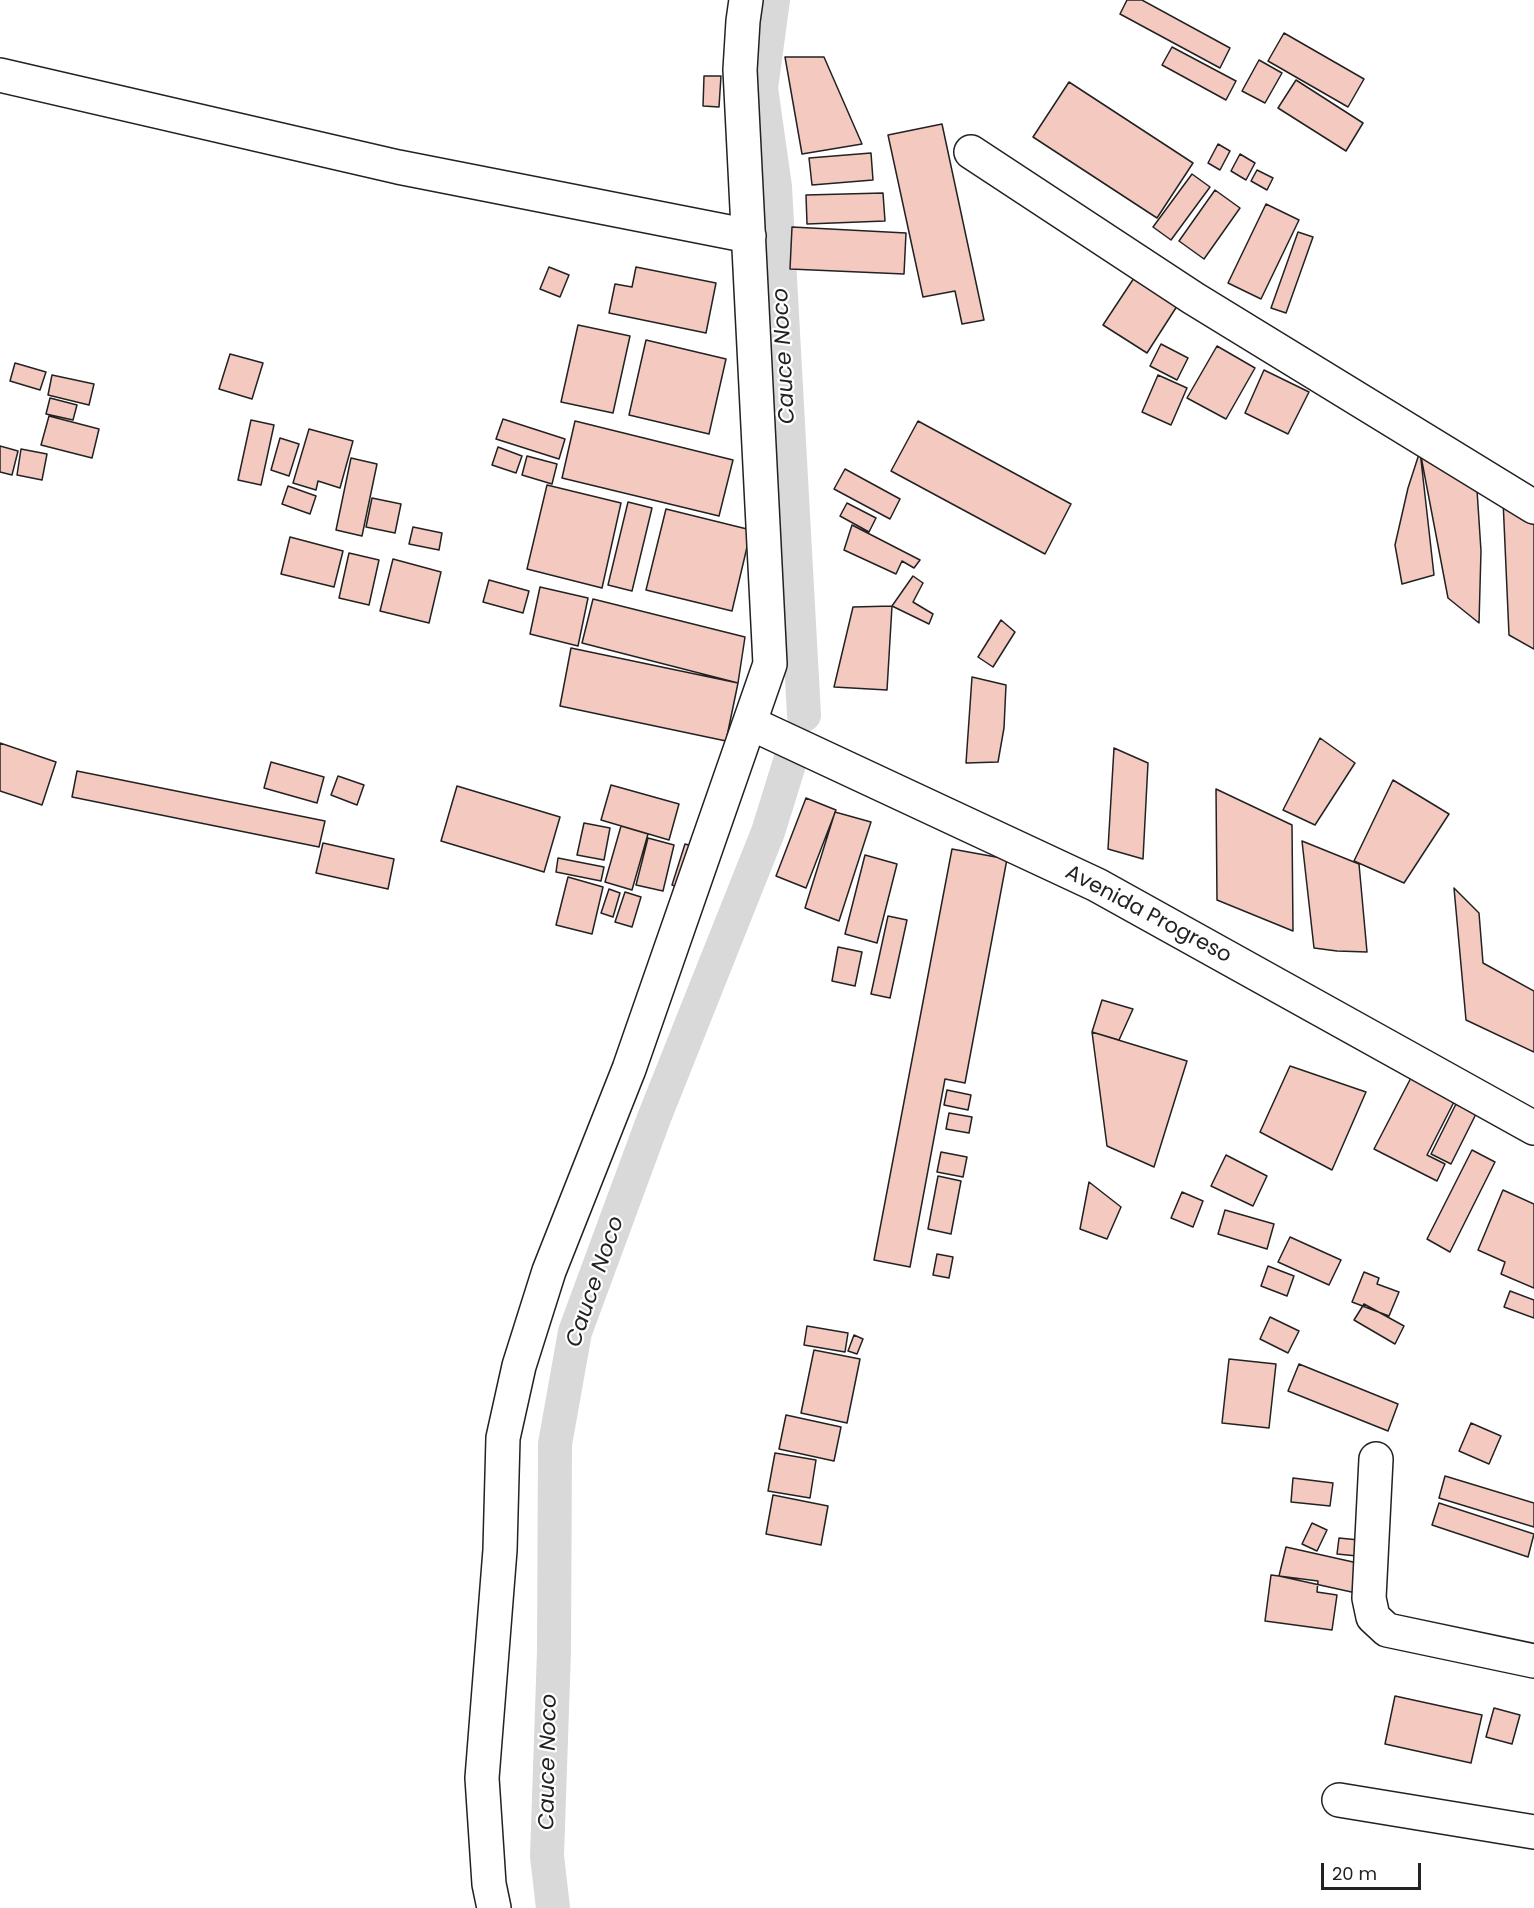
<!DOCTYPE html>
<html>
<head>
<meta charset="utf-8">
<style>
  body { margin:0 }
  #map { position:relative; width:1534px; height:1908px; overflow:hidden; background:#fff; font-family:Poppins,sans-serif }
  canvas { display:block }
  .scale { position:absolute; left:1321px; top:1863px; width:100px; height:27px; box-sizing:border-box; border:3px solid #222; border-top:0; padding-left:8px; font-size:18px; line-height:21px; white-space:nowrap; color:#222; -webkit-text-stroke:4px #fff; paint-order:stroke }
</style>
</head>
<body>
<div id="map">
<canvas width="1534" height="1908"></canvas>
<div class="scale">20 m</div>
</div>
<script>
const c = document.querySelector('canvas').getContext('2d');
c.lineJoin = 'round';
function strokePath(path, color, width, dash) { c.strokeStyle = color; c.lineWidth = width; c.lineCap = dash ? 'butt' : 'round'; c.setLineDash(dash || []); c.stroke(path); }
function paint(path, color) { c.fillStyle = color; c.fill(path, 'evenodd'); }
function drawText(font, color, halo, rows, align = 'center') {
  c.font = font + ' Poppins,sans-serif'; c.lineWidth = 4.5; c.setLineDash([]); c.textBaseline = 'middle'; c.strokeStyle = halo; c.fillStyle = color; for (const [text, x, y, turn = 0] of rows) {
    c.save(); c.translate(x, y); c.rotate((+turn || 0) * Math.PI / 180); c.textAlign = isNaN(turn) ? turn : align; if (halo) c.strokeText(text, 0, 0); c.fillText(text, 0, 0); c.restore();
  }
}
const canal = new Path2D(`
  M773,0L761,88L775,187L804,715
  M553,1908L547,1856L554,1651L555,1444L575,1332L654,1118L768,832L791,758`);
const building = new Path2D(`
  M1127,0H1142L1230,48L1220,68L1120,14Z
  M1284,33L1364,79L1348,107L1268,61Z
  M1172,47L1236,81L1226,100L1162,65Z
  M785,57H824L862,144L802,154Z
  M1259,60L1282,73L1265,103L1242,91Z
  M704,76H721L719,107L703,106Z
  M1296,80L1363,123L1346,151L1278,108Z
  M1069,82L1193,163L1157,218L1033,137Z
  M942,124L984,320L962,324L955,291L923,297L888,135Z
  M1218,144L1230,151L1220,170L1208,163Z
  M871,153L873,180L812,185L809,158Z
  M1240,154L1255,163L1246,180L1231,171Z
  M1257,170L1273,178L1267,190L1251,181Z
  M1192,174L1210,187L1171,240L1153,227Z
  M1215,190L1240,208L1204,259L1179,241Z
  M883,193L885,221L807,224L806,195Z
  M1266,204L1299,220L1261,299L1228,283Z
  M792,227L906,233L904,274L790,269Z
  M1298,232L1313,237L1286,313L1271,308Z
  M549,267L569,275L560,297L540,289Z
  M636,267L716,283L706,333L609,313L615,284L632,287Z
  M1136,275L1179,303L1147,353L1103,325Z
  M578,325L630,336L613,413L561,402Z
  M646,340L726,359L709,434L629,415Z
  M1161,344L1188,358L1177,380L1150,366Z
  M1217,346L1255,368L1226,419L1187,398Z
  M230,354L263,363L252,399L219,389Z
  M15,363L46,372L40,390L10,381Z
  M1264,370L1309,392L1288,434L1245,413Z
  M52,375L94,384L89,405L48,395Z
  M1158,375L1187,388L1171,425L1142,412Z
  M50,398L77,405L73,420L46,414Z
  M49,416L99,429L92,458L41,445Z
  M503,419L565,439L559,459L496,439Z
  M251,420L274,425L261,485L238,480Z
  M575,421L733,460L719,516L562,478Z
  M918,421L1071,504L1045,554L891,471Z
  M309,429L353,441L340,488L318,481L316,490L293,483Z
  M280,438L299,444L289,476L271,470Z
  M0,446L18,451L12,475L0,472Z
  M498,447L522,456L516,473L492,465Z
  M21,449L47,454L42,480L17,475Z
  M1420,451L1477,490L1481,551L1479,623L1448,598Z
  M1420,451L1434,575L1402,584L1395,545L1408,488Z
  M527,456L557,464L552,484L522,475Z
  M351,458L377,464L362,536L336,530Z
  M845,469L900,499L890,519L834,489Z
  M547,485L621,503L602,588L527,569Z
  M288,486L316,496L310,514L282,504Z
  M372,498L401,504L395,533L366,527Z
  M1503,500L1534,519V649L1509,635Z
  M628,502L652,508L632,591L608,585Z
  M847,503L876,518L869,532L840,516Z
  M666,509L751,530L732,611L646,590Z
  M852,525L920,560L914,568L902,561L896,574L844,550Z
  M413,527L442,533L439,550L409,544Z
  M290,537L343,551L334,587L281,574Z
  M349,553L379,560L369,605L339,598Z
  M393,559L441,572L429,623L380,611Z
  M913,576L923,583L913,602L933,614L929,624L892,606Z
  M489,580L529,591L523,613L483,602Z
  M540,587L588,598L578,646L530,634Z
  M593,599L745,637L738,683L582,643Z
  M892,606L887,690L834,687L853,607Z
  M1001,620L1015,632L993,667L978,657Z
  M571,648L738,683L726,741L560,706Z
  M972,677L1006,685L1004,728L998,762L966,763Z
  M1320,738L1355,763L1315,825L1283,810Z
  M0,743L56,762L42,805L0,791Z
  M1114,748L1148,763L1143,859L1108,849Z
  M271,762L324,777L317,803L264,788Z
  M77,771L325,821L319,847L72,797Z
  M338,776L364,785L357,805L331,795Z
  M1393,780L1449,814L1404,883L1354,861Z
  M611,785L679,804L669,840L601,820Z
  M457,786L560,817L544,872L441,841Z
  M1216,789L1292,825L1293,931L1217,900Z
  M806,798L836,810L806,888L776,876Z
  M835,812L871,822L839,921L805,908Z
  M584,823L610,828L604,860L577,855Z
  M621,826L648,834L632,890L605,882Z
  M648,838L674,845L663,891L636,885Z
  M1302,841L1359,864L1367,952L1337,951L1314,948Z
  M323,843L394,859L388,889L316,873Z
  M685,844L696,847L684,889L672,885Z
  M952,849L1007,859L965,1083L945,1079L910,1267L874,1260Z
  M865,855L897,864L877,943L845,934Z
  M558,858L604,867L601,881L556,872Z
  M568,877L603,887L592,934L556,925Z
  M1454,888L1479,913L1483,963L1534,991V1052L1466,1020Z
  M609,889L620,893L613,917L601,913Z
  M625,892L641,897L632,927L615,922Z
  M888,916L907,920L890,998L871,994Z
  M838,947L862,952L855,986L832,981Z
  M1102,1000L1133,1009L1119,1040L1092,1032Z
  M1092,1032L1187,1061L1154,1167L1107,1146Z
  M1290,1066L1366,1092L1332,1170L1260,1132Z
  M1414,1072L1458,1094L1427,1155L1445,1164L1437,1181L1374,1149Z
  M947,1090L971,1095L968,1110L944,1105Z
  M1456,1104L1476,1114L1451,1164L1431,1154Z
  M949,1113L972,1117L969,1133L946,1129Z
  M1472,1150L1495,1162L1450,1252L1427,1239Z
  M941,1152L967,1157L963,1177L937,1172Z
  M1226,1155L1267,1176L1253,1206L1211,1186Z
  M938,1176L961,1181L951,1234L928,1229Z
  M1089,1182L1121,1207L1107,1239L1080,1229Z
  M1503,1190L1534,1204V1288L1501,1274L1505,1262L1478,1250Z
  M1182,1192L1203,1201L1193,1227L1171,1218Z
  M1225,1210L1274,1224L1267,1249L1218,1234Z
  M1290,1237L1341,1260L1329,1285L1278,1262Z
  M937,1254L953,1257L949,1278L933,1275Z
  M1268,1266L1294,1276L1287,1296L1261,1286Z
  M1364,1272L1379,1278L1377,1284L1399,1292L1389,1316L1352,1302Z
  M1510,1291L1534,1300V1318L1504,1307Z
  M1364,1304L1404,1326L1395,1344L1354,1320Z
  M1270,1317L1299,1331L1288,1353L1260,1339Z
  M807,1326L848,1333L845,1352L804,1345Z
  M854,1335L863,1339L857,1354L848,1351Z
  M814,1350L860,1359L847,1423L801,1413Z
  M1229,1359L1276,1364L1269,1428L1222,1423Z
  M1299,1364L1398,1404L1388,1431L1288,1391Z
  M786,1415L841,1427L834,1461L779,1449Z
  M1471,1423L1501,1436L1489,1464L1459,1451Z
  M775,1453L816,1460L810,1498L768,1491Z
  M1445,1476L1534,1503V1527L1439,1498Z
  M1293,1478L1333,1483L1330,1506L1291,1502Z
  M773,1495L828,1506L821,1545L766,1534Z
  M1439,1503L1534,1534L1528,1557L1432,1525Z
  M1312,1523L1327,1530L1317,1551L1302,1544Z
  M1339,1538L1369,1541L1367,1557L1337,1554Z
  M1286,1547L1362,1564L1356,1593L1279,1576Z
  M1271,1575L1318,1581L1317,1592L1337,1595L1332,1630L1265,1621Z
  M1395,1696L1482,1715L1471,1763L1385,1744Z
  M1494,1708L1520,1715L1512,1744L1486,1737Z`);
const minor = new Path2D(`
  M0,75L398,167L749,236
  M971,152L1193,298L1534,507
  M750,723L1097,885L1534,1128
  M1376,1459L1369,1598L1373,1617L1387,1630L1534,1661
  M1339,1800L1534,1832
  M494,1908L489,1884L482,1778L500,1550L503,1438L519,1366L549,1271L629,1069L770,664L740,70L743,21L746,0`);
const streetNames = [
  ["Avenida Progreso",1148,915,28]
];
const waterNames = [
  ["Cauce Noco",785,356,-93],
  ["Cauce Noco",596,1282,-71],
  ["Cauce Noco",549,1762,-89]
];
strokePath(canal, '#d9d9d9', 34);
paint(building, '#f3c9c0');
strokePath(building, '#222', 1.5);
strokePath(minor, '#222', 36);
strokePath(minor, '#fff', 33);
drawText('21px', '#222', '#fff', streetNames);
drawText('italic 22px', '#222', '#fff', waterNames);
</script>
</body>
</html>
